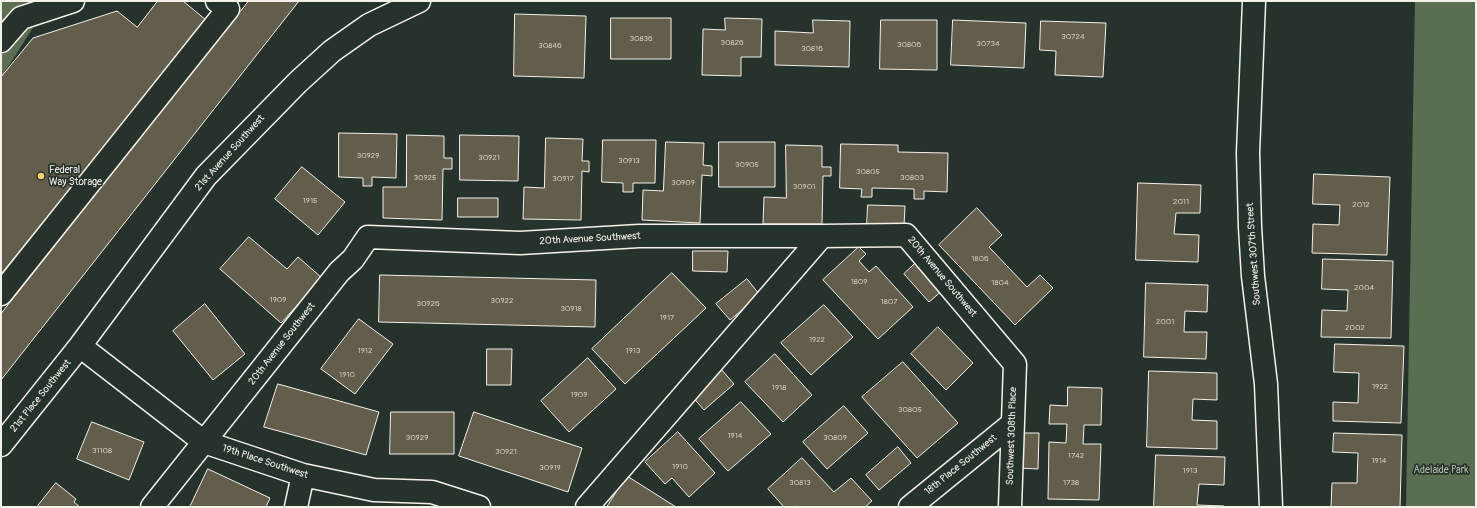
<!DOCTYPE html>
<html>
<head>
<meta charset="utf-8">
<style>
  body { margin:0 }
  #map { position:relative; width:1477px; height:508px; overflow:hidden; background:#26332d; font-family:Pangolin,sans-serif }
  canvas { display:block }
  .frame { position:absolute; inset:0; border:2px solid #f4f1e8; pointer-events:none }
</style>
</head>
<body>
<div id="map">
<canvas width="1477" height="508"></canvas>
<div class="frame"></div>
</div>
<script>
const c = document.querySelector('canvas').getContext('2d');
c.lineJoin = 'round';
function paint(path, color) { c.fillStyle = color; c.fill(path, 'evenodd'); }
function strokePath(path, color, width, dash) { c.strokeStyle = color; c.lineWidth = width; c.lineCap = dash ? 'butt' : 'round'; c.setLineDash(dash || []); c.stroke(path); }
function drawText(font, color, halo, rows, align = 'center') {
  c.font = font + ' Pangolin,sans-serif'; c.lineWidth = 3.5; c.setLineDash([]); c.textBaseline = 'middle'; c.strokeStyle = halo; c.fillStyle = color; for (const [text, x, y, turn = 0] of rows) {
    c.save(); c.translate(x, y); c.rotate((+turn || 0) * Math.PI / 180); c.textAlign = isNaN(turn) ? turn : align; if (halo) c.strokeText(text, 0, 0); c.fillText(text, 0, 0); c.restore();
  }
}
const green = new Path2D(`
  M1,1H50L1,78Z
  M1415,1H1476V507H1406Z`);
const building = new Path2D(`
  M158,1H183L206,20L1,274V77L33,38L117,11L137,27Z
  M249,1H299L1,380V314Z
  M515,14L586,16L584,78L514,76Z
  M611,18H671V59H611Z
  M725,18L762,19L761,57H741V76L702,75L703,29L725,30Z
  M813,20L850,21L849,67L775,65V31L813,33Z
  M881,20H937V70L880,69Z
  M953,20L1026,23L1024,68L951,65Z
  M1041,21L1106,23L1103,77L1055,75L1056,51L1040,50Z
  M339,133L397,134L396,178L372,177V186H363V178L339,177Z
  M407,135L444,136V158H452V169H443L442,220L383,218V187H406Z
  M460,135L519,136L518,181L460,180Z
  M546,138L583,139L582,161H589V172L582,171L581,220L523,219L524,187L544,188Z
  M603,140H656L655,183H633V192H623V183L602,182Z
  M666,142L704,143L703,165L712,166V176L702,175L700,223L642,220L643,190L663,191Z
  M719,142H775V187H719Z
  M841,144L898,145V152L948,153L947,192L924,191V199H914V189L872,188V197H861L862,189L840,188Z
  M786,145L822,146V167H831V176H823L822,224H763L764,197L786,198Z
  M302,167L345,202L318,235L275,199Z
  M1314,174L1390,177L1387,255L1312,253L1313,224L1339,225L1340,205L1313,204Z
  M1138,183L1201,185L1200,213H1176L1174,234L1199,235L1198,262L1136,260Z
  M458,198H498V217H458Z
  M868,205L905,206L904,226L867,225Z
  M977,208L1002,235L989,247L1027,287L1040,275L1053,288L1015,325L939,245Z
  M249,237L287,269L298,257L322,278L281,323L220,269Z
  M859,247L866,254L859,261L869,272L876,266L913,307L878,339L823,280Z
  M693,251H728L727,272L693,271Z
  M1323,259L1393,261L1391,338L1321,337L1322,310L1347,311L1348,290L1322,289Z
  M918,261L944,289L929,302L904,274Z
  M672,273L706,308L625,384L592,349Z
  M380,275L596,280L595,327L379,322Z
  M747,279L760,295L730,320L716,304Z
  M1146,283L1208,285L1207,312L1185,311L1184,332H1207L1206,359L1144,357Z
  M205,304L245,354L213,380L173,331Z
  M824,305L853,337L811,375L781,343Z
  M359,319L393,344L355,394L321,369Z
  M938,327L973,363L946,390L911,354Z
  M1335,344L1404,346L1401,423L1333,421V402L1358,403L1359,373L1334,372Z
  M487,349H512L511,385H487Z
  M775,354L812,395L783,422L745,382Z
  M588,358L616,389L569,432L541,401Z
  M903,362L958,423L917,458L862,397Z
  M721,369L734,384L704,410L691,395Z
  M1149,371L1217,373V400L1193,399L1192,420L1217,421V449L1147,447Z
  M278,384L379,412L366,455L264,427Z
  M1068,387L1102,388L1101,425H1084L1083,444H1101L1099,500L1048,499L1049,442L1066,443L1067,424H1049L1050,405L1067,406Z
  M741,402L771,434L728,471L699,439Z
  M844,406L868,433L827,469L803,442Z
  M391,412H454V454H390Z
  M474,412L582,448L568,492L459,456Z
  M92,422L144,442L129,480L77,459Z
  M678,432L715,473L689,497L672,478L665,484L645,462Z
  M1018,433H1039L1038,469L1018,468Z
  M1334,433L1402,435L1400,507H1331L1332,483H1357L1358,453L1333,452Z
  M898,447L911,463L879,490L866,475Z
  M1156,455L1225,457L1224,485L1199,484L1197,505L1224,506V507H1154Z
  M802,458L834,492L851,478L872,501L865,507H797L796,506L794,507H784L768,489Z
  M208,469L270,498L266,507H190Z
  M627,476L676,507H607Z
  M56,483L76,499L74,502L80,507H37Z`);
const minor = new Path2D(`
  M1254,1L1248,153L1250,227L1253,276L1266,384L1271,507
  M1,41L21,18L73,1
  M1,294L228,9L217,1
  M80,346L204,442L303,475L374,490L432,492L479,507
  M1,445L80,346L206,176L298,82L332,51L369,25L419,1
  M152,507L339,272L353,259L368,237L520,243L639,236H822L906,235L1015,364L1010,507
  M296,507L303,475
  M587,507L822,236
  M910,507L1012,424`);
const markers = [
  [41,176,4,"#ffd166"]
];
const numberNames = [
  ["30724",1073,37],
  ["30836",641,39],
  ["30826",732,43],
  ["30734",988,44],
  ["30806",909,45],
  ["30846",550,46],
  ["30816",812,49],
  ["30929",368,156],
  ["30921",489,158],
  ["30913",629,161],
  ["30905",747,165],
  ["30805",868,172],
  ["30925",425,178],
  ["30803",912,178],
  ["30917",563,179],
  ["30909",683,183],
  ["30901",804,187],
  ["1915",310,201],
  ["2011",1181,202],
  ["2012",1361,205],
  ["1806",980,259],
  ["1809",859,282],
  ["1804",1000,283],
  ["2004",1364,288],
  ["1909",278,300],
  ["30922",502,301],
  ["1807",889,302],
  ["30926",428,304],
  ["30918",571,309],
  ["1917",667,318],
  ["2001",1165,322],
  ["2002",1355,328],
  ["1922",817,340],
  ["1912",365,351],
  ["1913",633,351],
  ["1910",347,375],
  ["1922",1380,387],
  ["1918",779,388],
  ["1909",579,395],
  ["30805",910,410],
  ["1914",735,436],
  ["30929",417,438],
  ["30809",835,438],
  ["31108",102,451],
  ["30921",506,452],
  ["1742",1076,456],
  ["1914",1379,461],
  ["1910",680,467],
  ["30919",550,468],
  ["1913",1190,471],
  ["30813",800,483],
  ["1738",1071,483]
];
const streetNames = [
  ["21st Avenue Southwest",230,153,-48],
  ["20th Avenue Southwest",590,239,-3],
  ["Southwest 307th Street",1254,254,-94],
  ["20th Avenue Southwest",942,277,50],
  ["20th Avenue Southwest",282,344,-52],
  ["21st Place Southwest",41,396,-51],
  ["Southwest 308th Place",1012,436,-88],
  ["19th Place Southwest",265,462,18],
  ["18th Place Southwest",961,465,-39]
];
const poiNames = [
  ["Federal",49,170],
  ["Way Storage",49,182]
];
const parkNames = [
  ["Adelaide Park",1441,470]
];
paint(green, '#5a6e51');
paint(building, '#635d4c');
strokePath(building, '#f4f1e8', 1);
strokePath(minor, '#f4f1e8', 25);
strokePath(minor, '#26332d', 22);
for (const [x, y, r, color] of markers) { const dot = new Path2D(); dot.arc(x, y, r, 0, 2 * Math.PI); c.fillStyle = color; c.fill(dot); strokePath(dot, '#26332d', 1.5); }
drawText('8px', '#d0ccc1', null, numberNames);
drawText('10px', '#f4f1e8', '#26332d', streetNames);
drawText('10px', '#f4f1e8', '#26332d', poiNames, 'left');
drawText('10px', '#b6bdac', '#26332d', parkNames);
</script>
</body>
</html>
